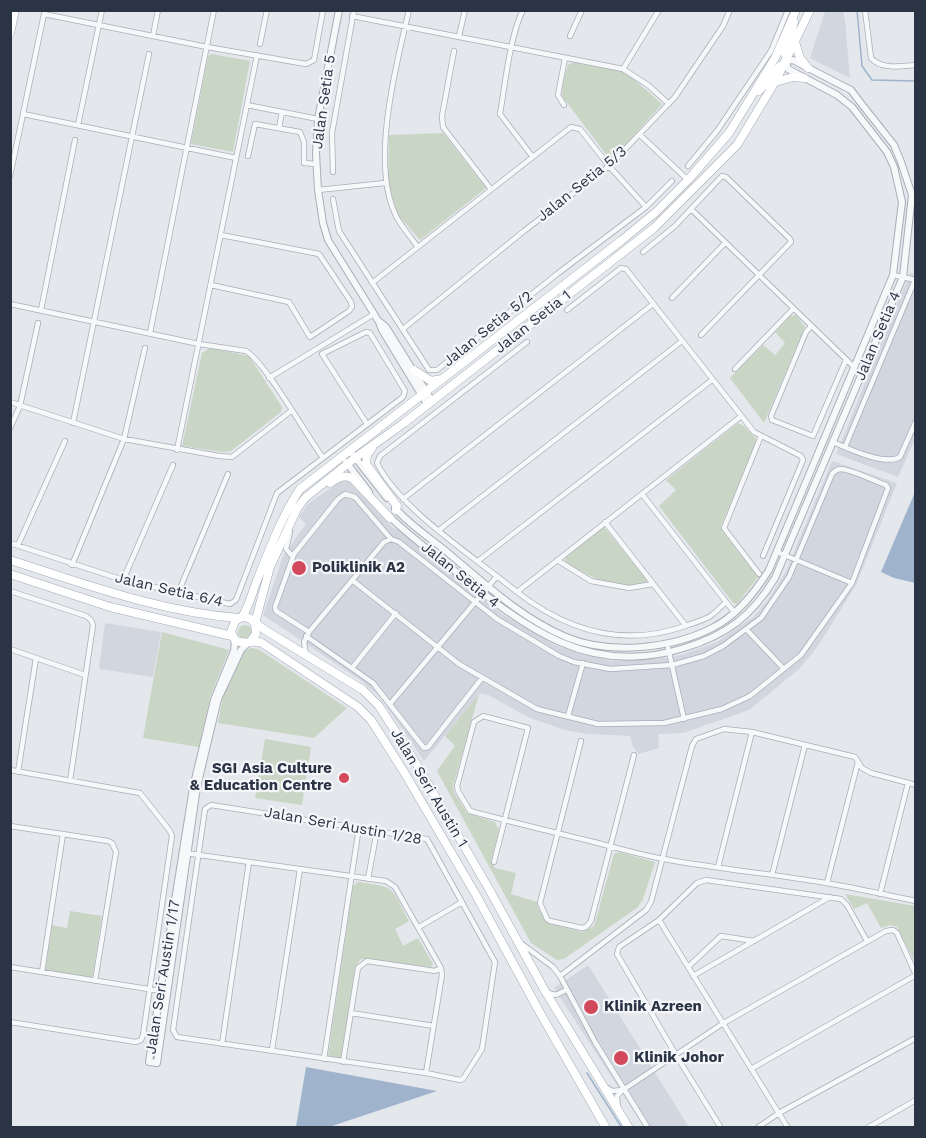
<!DOCTYPE html>
<html>
<head>
<meta charset="utf-8">
<style>
  body { margin:0 }
  #map { position:relative; width:926px; height:1138px; overflow:hidden; background:#e4e7ec; font-family:"Work Sans",sans-serif }
  canvas { display:block }
  .frame { position:absolute; inset:0; border:12px solid #2b3445; pointer-events:none }
</style>
</head>
<body>
<div id="map">
<canvas width="926" height="1138"></canvas>
<div class="frame"></div>
</div>
<script>
const c = document.querySelector('canvas').getContext('2d');
c.lineJoin = 'round';
function paint(path, color) { c.fillStyle = color; c.fill(path, 'evenodd'); }
function strokePath(path, color, width, dash) { c.strokeStyle = color; c.lineWidth = width; c.lineCap = dash ? 'butt' : 'round'; c.setLineDash(dash || []); c.stroke(path); }
function drawText(font, color, halo, rows, align = 'center') {
  c.font = font + ' "Work Sans",sans-serif'; c.lineWidth = 4.5; c.setLineDash([]); c.textBaseline = 'middle'; c.strokeStyle = halo; c.fillStyle = color; for (const [text, x, y, turn = 0] of rows) {
    c.save(); c.translate(x, y); c.rotate((+turn || 0) * Math.PI / 180); c.textAlign = isNaN(turn) ? turn : align; if (halo) c.strokeText(text, 0, 0); c.fillText(text, 0, 0); c.restore();
  }
}
const built = new Path2D(`
  M843,11L845,21L850,78L810,58L825,12Z
  M910,273L915,274V439L898,477L836,454Z
  M832,461L897,483L856,585L818,646L799,669L749,710L683,733L658,734L659,748L639,754L633,747L630,736L588,734L565,730L530,718L488,695L483,694H479L424,761L380,697L360,680L263,615L283,556L306,524L299,517L309,503L339,482L343,480H352L392,527L406,534L502,614L557,646L611,661L666,658L681,655L717,642L753,617L767,601L785,573Z
  M105,623L161,632L153,677L99,669Z
  M588,965L689,1127H644L554,988Z`);
const green = new Path2D(`
  M212,54L250,61L233,152L191,144L208,56Z
  M574,62L624,72L636,81L662,104L611,161L562,96L563,82L568,65Z
  M443,133L486,188L420,240L398,215L388,182L389,135Z
  M796,315L805,327L764,423L730,378L763,345L775,355L785,343L775,332L790,316Z
  M210,348L249,356L282,407L281,412L231,451L223,452L182,446L202,353Z
  M738,423L744,426L756,439V443L721,526L722,531L758,577L737,604L733,603L659,506L676,490L666,480Z
  M604,527L648,581C621,594 588,576 565,562L566,556Z
  M238 632a7 7 0 1 1 14 0a7 7 0 1 1-14 0Z
  M162,632L229,650L210,698L199,747L143,738Z
  M251,648L258,649L347,708L314,738L218,723L224,691L232,679L244,652Z
  M479,694L453,786L454,792L467,813L495,822L499,830L491,861L495,868L516,873L511,894L537,902L538,908L548,923L582,932L594,926L614,854L619,852L655,862L643,899L638,907L564,959L557,960L531,943L437,771L455,746L445,736Z
  M265,739L311,747L302,805L255,798Z
  M358,882C397,887 391,887 409,921L395,929L403,946L418,938L433,964L431,967L361,959L355,967L341,1058L328,1056L353,886Z
  M845,894L915,906V963L897,927L890,925L881,928L867,903L854,909Z
  M70,911L102,916L92,980L45,973L52,925L67,928Z`);
const water = new Path2D(`
  M915,492V583L894,578L881,572Z
  M306,1067L437,1091L329,1127H296Z`);
const stream = new Path2D(`
  M857,10L862,66L872,80L916,81
  M587,1073L622,1128`);
const minor = new Path2D(`
  M409,10C396,66 370,163 396,216C401,226 410,236 417,246
  M523,10C510,35 505,85 500,114L532,156
  M865,10L871,58C881,70 902,66 916,65
  M352,16L623,69L648,85L669,104
  M153,36L158,10
  M459,36L465,10
  M570,36L582,10
  M260,44L267,10
  M454,51L442,116L443,127L490,188
  M623,69L659,10
  M247,105L318,119
  M564,105L558,95L565,58
  M23,114L236,158
  M78,125L102,10
  M279,128L282,112
  M640,135L688,180
  M248,156L255,124L300,132L304,142V163L316,164
  M688,166L717,131L771,51L788,10
  M333,172L332,133L354,10
  M10,176L44,14L207,47L306,64L314,60L323,10
  M318,190L385,183
  M333,199L339,231L429,370H437L557,274L646,207L672,181
  M691,209L854,367
  M643,252L675,226L722,176L726,177L790,239L791,242L701,335
  M893,275L916,280
  M372,283L571,127L580,129L609,166L646,207
  M211,285L289,302L310,337L349,311L352,307L351,302L319,254L221,235
  M672,298L725,243
  M10,304L199,344L246,351C265,362 307,436 323,458
  M41,310L75,140
  M567,310L621,268L626,269L754,432L801,456L803,460L763,556
  M811,326L806,332L771,416L772,420L813,436L846,360
  M403,329L524,231L609,166L675,97L723,26L730,10
  M150,333L214,10
  M527,342L380,456L377,463C400,510 476,558 517,592C566,630 622,647 682,627C691,624 701,621 709,617C715,613 721,607 726,602
  M735,369L793,309
  M269,378L374,314
  M10,402L124,439L219,456L232,457L291,411
  M73,423L149,54
  M10,428L20,406L38,323
  M833,442C849,449 885,466 900,457L916,421
  M845,447L915,280
  M177,450L257,55
  M642,494L734,612
  M403,499L653,304
  M605,522L686,626
  M439,530L682,341
  M290,532L286,549L293,557
  M10,543L123,580L230,604L236,600L277,493L403,397L405,391L370,333L366,332L322,354L367,424
  M18,545L65,441
  M777,552L852,583
  M557,560L591,581L629,588L653,584
  M478,561L712,380
  M72,565L124,439L145,348
  M759,574L724,528L761,436
  M123,580L173,465
  M10,591L86,616L91,620L93,625L70,781
  M517,592L740,417
  M178,593L228,474
  M747,630L784,669
  M309,632L276,611L275,607L294,554L338,499L345,494L355,497L391,539L399,542L497,619L559,656L574,662L610,669L672,665L704,656L723,646L761,618L789,577L832,474C835,471 836,469 841,469C853,470 874,481 886,485L888,488L852,583L801,655L750,696L722,709L664,723L598,724L537,709L459,664L352,580
  M306,636L373,683L424,748L428,747L482,678
  M668,648L684,719
  M10,649L85,675
  M306,654L304,642L309,632L384,542L391,539
  M352,668L396,613
  M390,704L497,576
  M568,716L583,663
  M581,741L540,903L547,919L550,921L582,928L586,927L591,921L634,755
  M10,770L140,793L170,831L172,836L143,1035L141,1040L136,1042L10,1022
  M18,772L36,658
  M211,805L427,839L495,962L482,1049L463,1079L460,1080L426,1073L177,1037L173,1030L205,809Z
  M10,826L108,841L112,843L116,852L95,981
  M185,853L386,881L395,887L441,968L442,975L426,1073
  M494,862L528,728L483,716L474,722L457,786L458,791L470,811C511,822 553,832 594,842C617,848 641,855 664,859C718,869 773,874 826,883C856,888 886,895 916,901
  M718,867L752,732
  M772,875L805,745
  M368,879L377,830
  M827,883L858,762
  M880,894L908,783
  M659,920L788,1128
  M419,927L462,902
  M522,944L553,967L560,976L595,1042L648,1128
  M10,967L167,992
  M688,967L721,936L754,941
  M42,972L63,834
  M560,976L646,910L651,902L692,746L696,739L724,729L752,732L855,757L862,768L871,773L916,785
  M693,976L830,897
  M548,993L556,995L566,990
  M351,1013L434,1026
  M222,1044L249,862
  M272,1050L300,869
  M324,1059L359,827
  M343,1062L358,968L367,961L435,971L441,968
  M751,1069L916,975
  M606,1087L612,1091L623,1090
  M618,1107L617,1096L623,1090L722,1024L886,931L893,930L897,933L916,975
  M721,1128L676,1055L617,954L619,947L659,920L697,883L706,880L841,899L847,905L867,941
  M757,1128L779,1113L916,1038
  M867,1128L916,1100`);
const tertiary = new Path2D(`
  M339,10L318,119L316,153L318,190L323,223L328,240L379,322L382,330L427,404
  M380,322L386,327L432,401
  M350,451L387,498
  M346,462L369,492
  M389,516C409,536 433,553 455,571C526,628 589,678 684,648C727,635 752,616 775,578L903,277L912,195L901,162L894,145L860,102L851,90L843,86L793,60L786,61L788,69L837,95L852,107L887,152L894,167L902,202L893,275L769,570C755,592 737,616 712,628C671,649 609,655 566,637C521,618 484,583 447,552C430,538 410,525 395,508
  M235,640L234,651L214,700L193,788L149,1062L157,1063L197,787L218,699L241,650L248,643`);
const primary = new Path2D(`
  M10,33L15,10
  M795,42L800,58L808,68
  M785,54L794,22
  M775,82L793,77L804,78
  M759,91L780,66
  M414,370L431,381L442,379
  M372,448L367,455L366,464L397,506L396,510
  M330,483C338,478 343,474 352,478L390,518
  M10,560C85,584 160,612 239,618
  M10,574L110,607L232,636
  M242,617C250,605 252,592 258,578C270,548 282,516 300,489L622,240L656,212L688,180L729,133L775,58L796,10
  M250,642L256,634L255,623L270,567L297,509L305,498L355,458L404,423L654,228L737,145L775,82L810,10
  M606,1128L539,1011L476,895L404,772L371,720L358,707L262,643C252,639 245,646 235,640L231,632L235,621L242,617L249,618L265,630L363,690L379,706L414,760L489,889L545,991L629,1128`);
const markers = [
  [299,568,8,"#d1495b"],
  [344,778,6,"#d1495b"],
  [591,1007,8,"#d1495b"],
  [621,1058,8,"#d1495b"]
];
const streetNames = [
  ["Jalan Setia 5",324,102,-82],
  ["Jalan Setia 5/3",582,184,-39],
  ["Jalan Setia 1",533,322,-38],
  ["Jalan Setia 5/2",488,329,-39],
  ["Jalan Setia 4",878,336,-67],
  ["Jalan Setia 4",460,575,39],
  ["Jalan Setia 6/4",169,590,13],
  ["Jalan Seri Austin 1",429,788,59],
  ["Jalan Seri Austin 1/28",343,826,10],
  ["Jalan Seri Austin 1/17",163,977,-81]
];
const poiNames = [
  ["Poliklinik A2",312,568],
  ["SGI Asia Culture",332,769,"right"],
  ["& Education Centre",332,786,"right"],
  ["Klinik Azreen",604,1007],
  ["Klinik Johor",634,1058]
];
paint(built, '#d2d6de');
paint(green, '#c9d6c5');
paint(water, '#9fb4cc');
strokePath(stream, '#9fb4cc', 1.5);
strokePath(minor, '#a9aeb7', 6);
strokePath(tertiary, '#a9aeb7', 8);
strokePath(primary, '#a3abb8', 9);
strokePath(minor, '#f7f8fa', 4.5);
strokePath(tertiary, '#f7f8fa', 6);
strokePath(primary, '#fff', 8);
for (const [x, y, r, color] of markers) { const dot = new Path2D(); dot.arc(x, y, r, 0, 2 * Math.PI); c.fillStyle = color; c.fill(dot); strokePath(dot, '#f4f6f9', 2); }
drawText('15px', '#2b3445', '#f4f6f9', streetNames);
drawText('bold 15px', '#2b3445', '#f4f6f9', poiNames, 'left');
</script>
</body>
</html>
